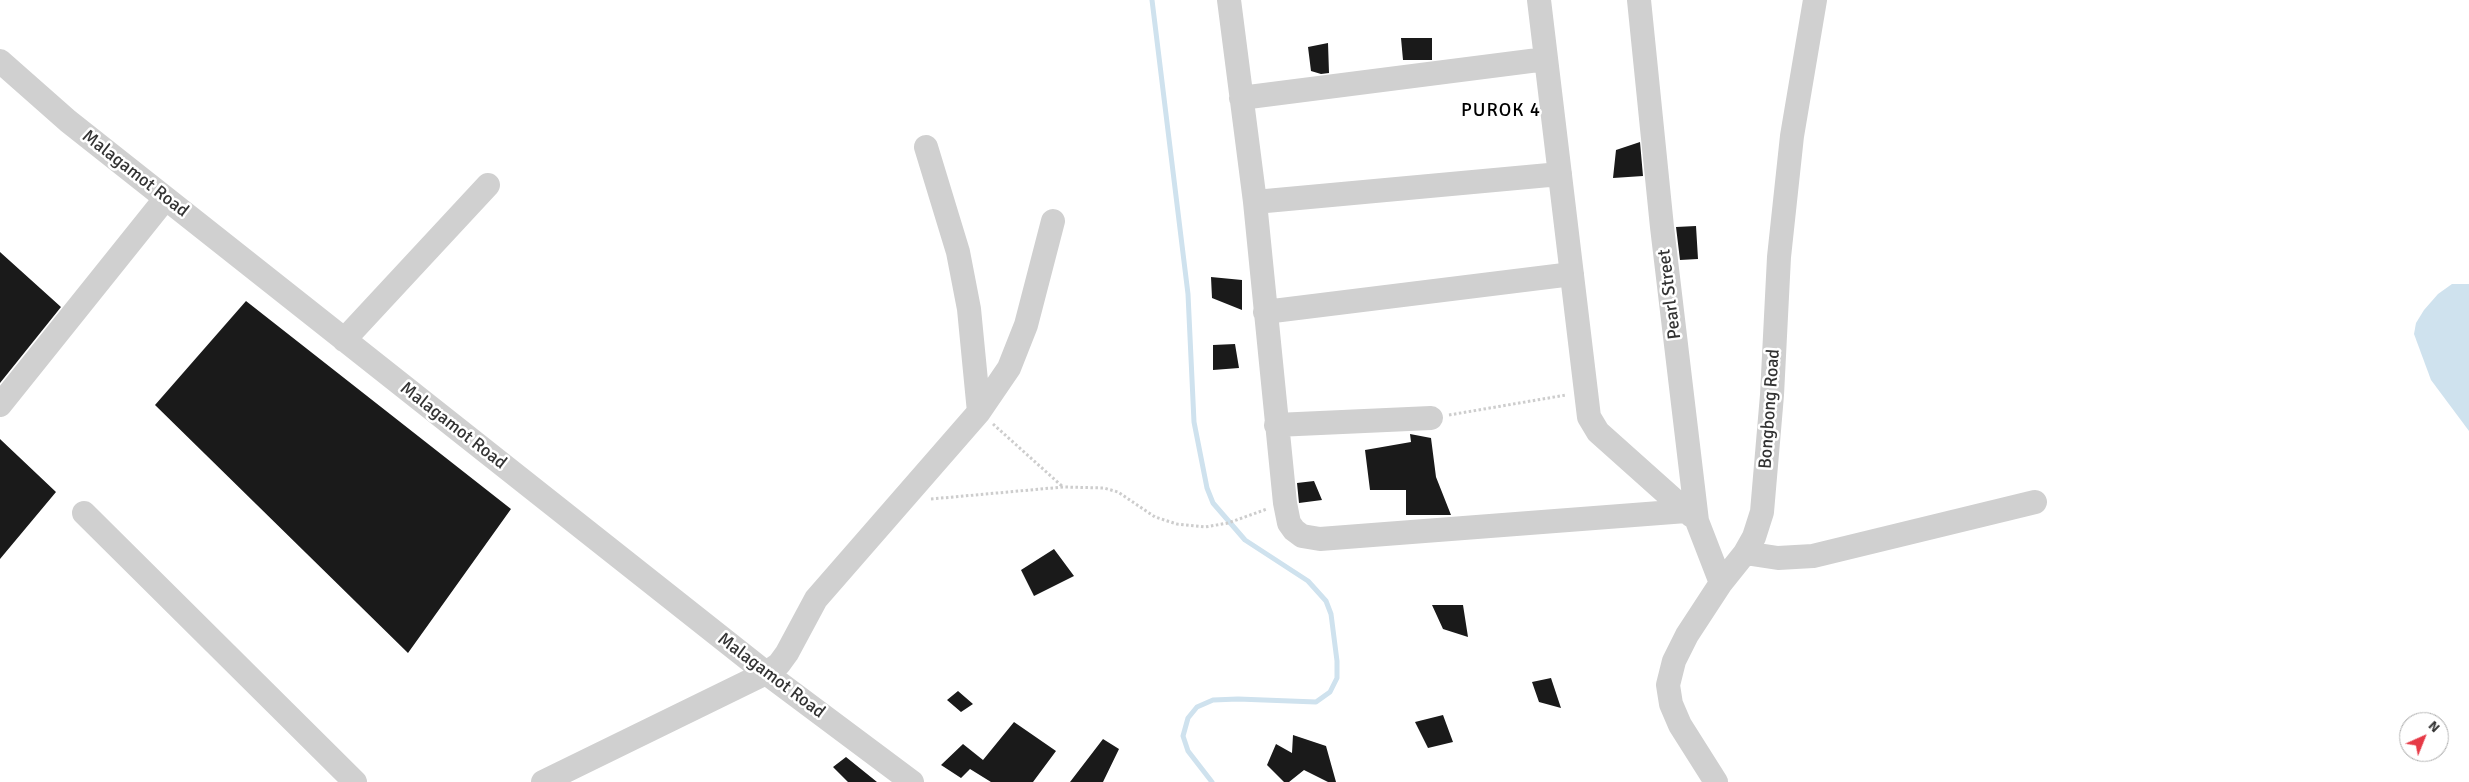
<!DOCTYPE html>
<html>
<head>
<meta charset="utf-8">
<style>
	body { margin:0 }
	#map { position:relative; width:2469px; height:782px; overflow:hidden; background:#fff; font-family:Signika,sans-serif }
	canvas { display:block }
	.north { position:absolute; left:2399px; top:712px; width:50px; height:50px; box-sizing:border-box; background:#fff; border:1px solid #adadad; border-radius:50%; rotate:44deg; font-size:14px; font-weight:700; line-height:20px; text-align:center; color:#333 }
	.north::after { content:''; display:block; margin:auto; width:18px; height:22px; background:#e63946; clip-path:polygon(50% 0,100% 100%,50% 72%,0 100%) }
</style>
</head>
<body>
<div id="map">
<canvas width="2469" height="782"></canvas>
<div class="north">N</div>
</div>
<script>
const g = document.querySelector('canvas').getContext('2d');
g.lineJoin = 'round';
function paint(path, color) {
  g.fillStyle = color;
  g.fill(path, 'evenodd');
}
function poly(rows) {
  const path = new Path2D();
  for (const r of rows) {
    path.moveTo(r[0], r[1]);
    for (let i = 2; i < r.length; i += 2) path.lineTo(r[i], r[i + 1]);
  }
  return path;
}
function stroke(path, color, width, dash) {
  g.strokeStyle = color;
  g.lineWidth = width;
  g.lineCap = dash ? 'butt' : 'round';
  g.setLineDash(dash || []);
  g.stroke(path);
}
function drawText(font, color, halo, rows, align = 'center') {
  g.font = font + ' Signika,sans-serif';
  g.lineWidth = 5;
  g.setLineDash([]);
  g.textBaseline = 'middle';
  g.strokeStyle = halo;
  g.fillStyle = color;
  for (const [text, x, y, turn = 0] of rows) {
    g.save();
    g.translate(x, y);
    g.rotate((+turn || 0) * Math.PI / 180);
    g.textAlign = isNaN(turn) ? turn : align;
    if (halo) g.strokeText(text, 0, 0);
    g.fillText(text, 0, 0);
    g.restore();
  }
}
const water = poly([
	[2452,284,2469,284,2469,431,2431,380,2414,334,2416,323,2424,310,2438,294]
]);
const stream = poly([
	[1152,0,1188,294,1194,422,1207,488,1213,503,1245,540,1308,581,1326,601,1331,614,1337,661,1337,678,1330,692,1316,702,1238,699,1213,700,1197,707,1188,718,1183,736,1188,751,1212,782]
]);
const building = poly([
	[1401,38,1432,38,1432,60,1403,60],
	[1328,43,1329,73,1321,74,1311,71,1308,47],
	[1640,142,1643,176,1613,178,1616,150],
	[1696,226,1698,259,1680,260,1676,227],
	[0,252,61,307,0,383],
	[1211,277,1242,280,1242,310,1212,298],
	[246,301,511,509,408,653,155,405],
	[1235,344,1239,368,1213,370,1213,345],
	[1410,434,1431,438,1436,477,1451,515,1406,515,1406,490,1370,490,1365,450,1411,442],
	[0,439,56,492,0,559],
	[1314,481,1322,500,1299,503,1297,483],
	[1054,549,1074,576,1034,596,1021,570],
	[1432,605,1463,605,1468,637,1443,629],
	[1551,678,1561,708,1539,702,1532,682],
	[958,691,973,704,961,712,947,700],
	[1443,715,1453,742,1428,748,1415,722],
	[1014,722,1056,751,1033,782,991,782,970,769,961,778,941,765,963,744,983,760],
	[1293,735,1326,746,1336,782,1328,782,1304,770,1289,782,1284,782,1267,765,1276,744,1292,753],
	[1103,739,1119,749,1103,782,1070,782],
	[846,757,877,782,848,782,833,767]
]);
const path = poly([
	[1449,415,1566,395],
	[993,424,1063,487],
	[931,499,1063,487,1104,488,1118,492,1155,517,1177,524,1205,527,1228,523,1267,509]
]);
const minor = poly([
	[1229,0,1255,202,1285,503,1289,523,1294,530,1302,536,1320,539,1686,511],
	[1539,0,1589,417,1598,432,1692,516],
	[1639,0,1662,227,1697,521,1721,583],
	[0,61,68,121,766,673,912,782],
	[1241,98,1546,59],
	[926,147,958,252,969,309,979,412],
	[1255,202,1560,174],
	[1265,312,1572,274],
	[344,340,488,185],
	[0,405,165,199],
	[1276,425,1431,418],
	[84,513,355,782],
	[1745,553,1778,558,1813,556,2035,502],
	[543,782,766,673,779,664,787,653,816,599,979,412,1009,368,1026,325,1053,221],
	[1716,782,1680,725,1671,704,1668,685,1674,661,1687,635,1721,583,1745,553,1754,537,1762,512,1772,395,1779,257,1792,136,1815,0]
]);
const streetNames = [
	["Malagamot Road",135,174,38],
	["Pearl Street",1670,294,-97],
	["Bongbong Road",1770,409,-86],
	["Malagamot Road",453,426,38],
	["Malagamot Road",771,676,37]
];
const neighbourhoodNames = [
	["PUROK 4",1501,111]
];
paint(water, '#cfe2ee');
stroke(stream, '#cfe2ee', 5);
paint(building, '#1a1a1a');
stroke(path, '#cdcdcd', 3, [2.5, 2.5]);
stroke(minor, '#d0d0d0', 24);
drawText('18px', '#333', '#fff', streetNames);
g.letterSpacing = '1px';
drawText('19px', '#000', '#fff', neighbourhoodNames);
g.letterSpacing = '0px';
</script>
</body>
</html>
